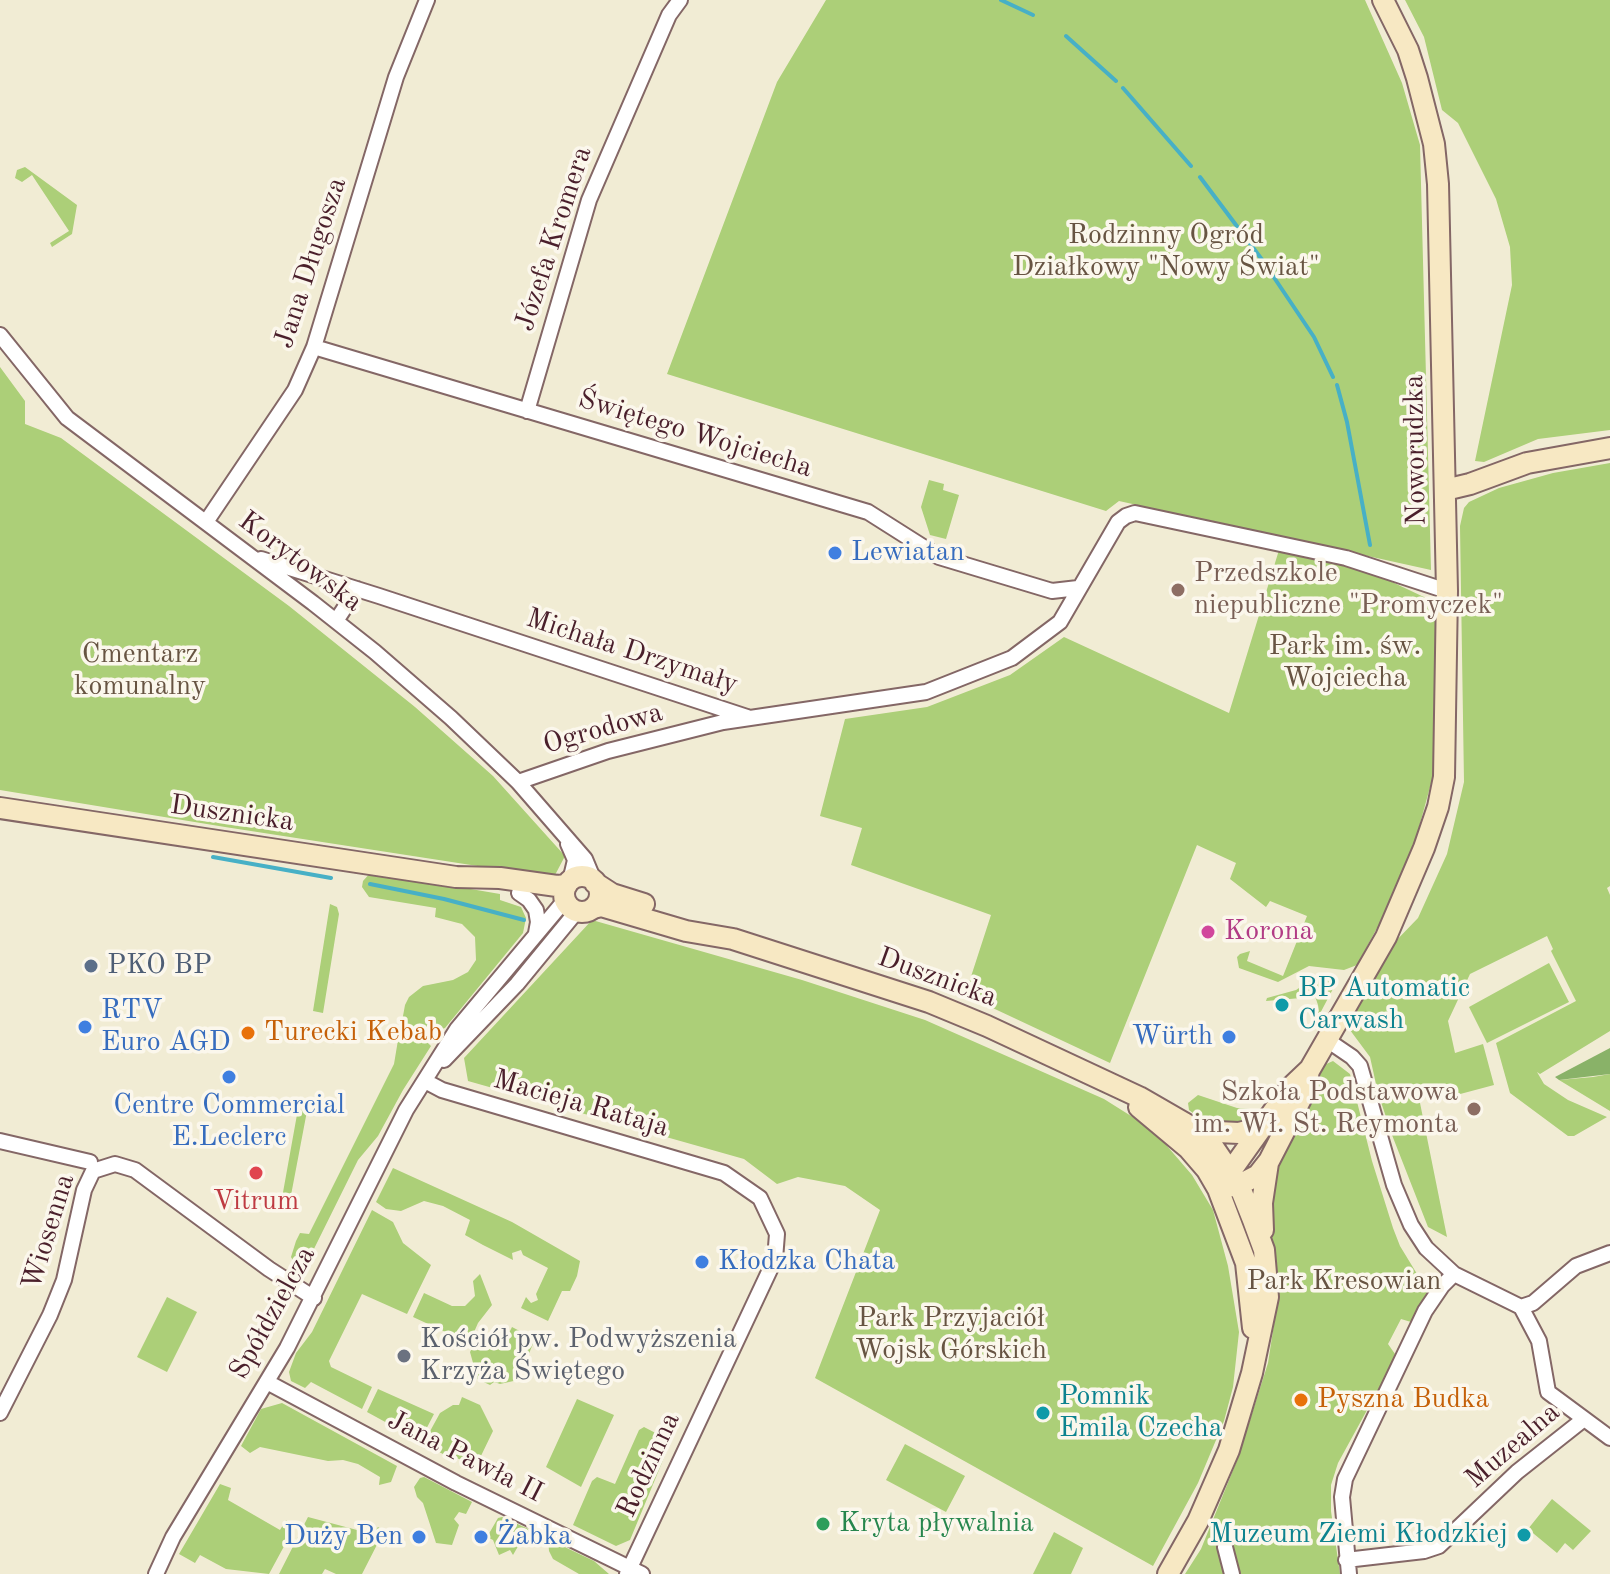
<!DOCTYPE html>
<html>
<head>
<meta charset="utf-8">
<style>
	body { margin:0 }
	canvas { display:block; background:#f1ecd4 }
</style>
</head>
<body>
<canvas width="1610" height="1574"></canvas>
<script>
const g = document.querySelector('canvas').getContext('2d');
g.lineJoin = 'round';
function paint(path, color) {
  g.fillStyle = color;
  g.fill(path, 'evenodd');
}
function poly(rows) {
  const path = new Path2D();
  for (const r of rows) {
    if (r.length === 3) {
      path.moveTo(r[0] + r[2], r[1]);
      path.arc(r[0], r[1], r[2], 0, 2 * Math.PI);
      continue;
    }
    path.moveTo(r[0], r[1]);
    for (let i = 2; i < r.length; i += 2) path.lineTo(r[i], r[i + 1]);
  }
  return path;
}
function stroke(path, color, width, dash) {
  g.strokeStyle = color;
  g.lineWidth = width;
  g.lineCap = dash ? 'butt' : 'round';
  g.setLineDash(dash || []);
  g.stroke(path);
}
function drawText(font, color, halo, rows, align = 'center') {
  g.font = font + ' "Old Standard TT",serif';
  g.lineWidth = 7;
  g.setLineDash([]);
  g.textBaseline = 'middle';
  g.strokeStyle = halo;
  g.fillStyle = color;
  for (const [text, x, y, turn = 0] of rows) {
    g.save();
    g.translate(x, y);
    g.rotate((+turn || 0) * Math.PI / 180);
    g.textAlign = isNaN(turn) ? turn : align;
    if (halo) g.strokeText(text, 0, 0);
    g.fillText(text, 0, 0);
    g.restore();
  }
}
const green = poly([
	[826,0,1365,0,1402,83,1420,145,1431,570,1119,501,1106,511,667,374,777,82],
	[1405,0,1610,0,1610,430,1538,439,1484,462,1475,461,1512,285,1510,247,1496,199,1458,123,1442,110,1424,37],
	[25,167,77,205,72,234,52,247,50,243,69,231,32,175,22,182,15,178,17,170],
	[0,367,25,401,25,424,61,438,289,606,415,707,493,776,565,856,555,875,510,871,225,827,0,790],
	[1610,463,1610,886,1607,888,1610,895,1610,1031,1540,1074,1537,1072,1544,1084,1568,1100,1607,1117,1574,1136,1568,1136,1510,1093,1496,1043,1576,1001,1551,951,1553,949,1547,936,1470,974,1448,1021,1455,1053,1483,1044,1494,1085,1449,1097,1417,1088,1447,1237,1428,1227,1392,1135,1378,1093,1370,1057,1347,1026,1391,946,1418,918,1447,854,1464,782,1460,526,1464,508,1469,502,1499,488,1553,473],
	[929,480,944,484,943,490,959,495,946,539,930,535,921,507],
	[1279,550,1373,573,1426,598,1437,609,1440,704,1435,769,1410,860,1388,915,1377,928,1357,965,1344,970,1309,966,1278,982,1239,968,1237,957,1240,954,1250,951,1247,961,1283,976,1307,916,1270,901,1266,907,1230,879,1236,863,1197,845,1110,1063,965,995,991,915,851,865,862,828,820,816,845,719,927,707,1010,675,1064,637,1229,713],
	[371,872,500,894,500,900,521,907,526,918,523,933,445,1028,433,1032,401,1027,405,1005,409,997,423,986,453,980,468,972,476,960,475,937,462,924,435,917,436,908,369,897,362,887,363,881],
	[330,904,337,907,339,914,323,1013,313,1011],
	[592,920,802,980,925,1020,1104,1099,1139,1121,1161,1139,1192,1175,1213,1210,1228,1266,1239,1332,1233,1387,1224,1421,1198,1483,1153,1566,815,1378,880,1210,845,1186,798,1177,777,1184,744,1159,468,1081,464,1058],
	[1549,963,1569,1002,1487,1043,1469,1007],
	[1314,978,1326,979,1335,985,1315,1023,1312,1021,1319,1011,1318,1005,1313,990,1301,992,1301,998,1266,1001,1267,998,1296,990],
	[399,1034,422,1037,431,1046,403,1090,378,1136,358,1160,305,1267,297,1268,291,1257,296,1241,300,1233,309,1234,394,1064],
	[1333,1061,1350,1074,1372,1161,1393,1228,1400,1246,1428,1292,1411,1322,1401,1319,1388,1344,1395,1354,1389,1370,1338,1463,1331,1485,1331,1511,1340,1574,1185,1574,1201,1549,1238,1458,1268,1363,1277,1305,1277,1279,1269,1231,1269,1178,1297,1114,1324,1065],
	[1610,1074,1610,1111,1559,1080,1593,1077],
	[1198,1095,1237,1108,1250,1109,1251,1123,1214,1126,1198,1117,1189,1110,1188,1103],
	[298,1109,307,1111,288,1211,280,1209],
	[393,1168,512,1222,580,1261,577,1276,570,1291,562,1291,548,1321,521,1308,526,1297,531,1303,538,1300,536,1294,548,1268,523,1255,521,1250,512,1253,513,1260,483,1245,465,1235,470,1220,443,1206,424,1201,401,1211,386,1209,376,1202],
	[372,1210,393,1222,403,1243,431,1265,407,1314,362,1294,329,1361,331,1367,372,1387,362,1409,311,1382,305,1388,291,1381,289,1372,296,1353,312,1332],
	[480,1274,492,1305,478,1323,468,1346,465,1341,413,1317,424,1293,452,1306,465,1306,475,1296,473,1281],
	[167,1297,197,1312,167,1372,137,1357],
	[512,1327,535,1339,518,1380,500,1384,494,1382,490,1385,473,1377,475,1370,470,1352,476,1341,481,1339,501,1349],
	[378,1389,434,1414,420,1441,367,1412],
	[462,1397,480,1405,493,1431,479,1460,473,1463,445,1455,423,1444,440,1413,453,1405,459,1405],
	[577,1399,614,1415,581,1487,546,1467],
	[282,1403,397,1466,391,1482,379,1485,380,1477,358,1464,343,1460,328,1461,260,1447,250,1453,241,1446,261,1409],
	[644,1427,671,1441,630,1540,616,1546,573,1525,592,1481,597,1477,615,1484,639,1430],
	[905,1444,965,1476,946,1512,886,1480],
	[424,1477,472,1502,466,1514,459,1512,454,1519,459,1525,452,1545,436,1543,423,1503,417,1497,414,1487,420,1478],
	[220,1484,231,1488,228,1500,280,1530,286,1520,295,1526,269,1574,226,1569,200,1555,195,1563,179,1554],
	[1552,1499,1591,1531,1573,1550,1565,1543,1557,1553,1528,1529],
	[308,1517,372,1534,378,1527,384,1531,362,1574,336,1574,325,1569,322,1574,279,1574],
	[502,1517,533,1531,530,1538,524,1536,513,1555,510,1550,499,1555,493,1540,487,1537,498,1518],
	[1054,1532,1083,1548,1071,1574,1033,1574],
	[548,1539,594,1561,609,1574,579,1574,553,1559,549,1551]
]);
const forest = poly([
	[1610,1048,1610,1074,1559,1080,1555,1077]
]);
const stream = poly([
	[1001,0,1033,15],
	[1066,36,1116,81],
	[1123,88,1191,166],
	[1200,177,1263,261],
	[1273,276,1314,337,1333,377],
	[1337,385,1347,422,1370,545],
	[213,857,331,878],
	[370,884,444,899,524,920]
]);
const street = poly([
	[0,335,67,418,313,603,375,652,451,718,518,782,585,859,595,883],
	[314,347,868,512,939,557,1052,591,1078,588],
	[527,411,589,200,669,15,680,0],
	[206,522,295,390,314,347,396,77,427,0],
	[261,559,379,596,747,717],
	[336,621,357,589],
	[518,782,608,751,723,722,926,692,1012,658,1060,622,1118,522,1126,516,1135,513,1346,558,1447,591],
	[568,844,575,860,570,881],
	[519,893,529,900,536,910,538,922,536,933],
	[1327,1040,1352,1057,1360,1066,1394,1185,1411,1225,1426,1248,1454,1274,1521,1307],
	[444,1060,517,984,577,911],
	[425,1081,442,1090,724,1173,760,1198,777,1234,775,1259,627,1574],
	[0,1141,90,1162],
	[1521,1307,1539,1341,1548,1392,1610,1438],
	[1521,1307,1533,1303,1576,1266,1610,1253],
	[267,1382,456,1483,642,1574],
	[0,1413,50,1315,64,1280,84,1190,93,1171,115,1164,135,1170,269,1269,314,1298],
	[1225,1547,1232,1574],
	[1346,1560,1424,1551,1439,1546,1517,1472,1584,1419],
	[156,1574,173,1537,287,1348,406,1110,457,1029,565,900],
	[1349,1574,1342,1497,1345,1479,1425,1311,1442,1286,1454,1274]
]);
const secondary = poly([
	[1445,490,1470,484,1527,463,1610,448],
	[0,808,456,877,500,878,557,886,567,885],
	[582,894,18],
	[595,883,612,894,644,904],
	[593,908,601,906,686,931,733,939,929,1002,987,1026,1139,1097,1191,1127,1214,1148,1239,1185,1253,1220,1264,1250,1268,1297,1252,1373,1229,1450,1198,1521,1168,1574],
	[1139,1107,1188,1148,1207,1170,1218,1189,1246,1263,1253,1328],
	[1196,1131,1239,1133,1262,1127],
	[1226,1187,1239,1185,1258,1175,1269,1161,1303,1095,1309,1071],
	[1218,1189,1290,1088,1310,1069,1386,937,1424,848,1438,807,1444,777,1447,591,1438,184,1434,144,1417,78,1408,50,1383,0],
	[1263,1230,1262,1203,1268,1163]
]);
const markers = [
	[835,553,8,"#3f7fe0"],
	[1178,590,8,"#8d6e63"],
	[1208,932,8,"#d1479c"],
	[91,966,8,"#5c6f8a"],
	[1282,1005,8,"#0f9aa8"],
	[85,1027,8,"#3f7fe0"],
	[248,1033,8,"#e8710a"],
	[1229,1037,8,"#3f7fe0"],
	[229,1077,8,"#3f7fe0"],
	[1474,1109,8,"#8d6e63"],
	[256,1173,8,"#e0444e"],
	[702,1262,8,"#3f7fe0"],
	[404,1356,8,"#6b7280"],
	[1301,1400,8,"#e8710a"],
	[1043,1413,8,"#0f9aa8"],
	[823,1524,8,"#2e9e5b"],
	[1524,1535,8,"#0f9aa8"],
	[419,1537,8,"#3f7fe0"],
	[481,1537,8,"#3f7fe0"]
];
const parkNames = [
	["Rodzinny Ogród",1166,236],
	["Działkowy \"Nowy Świat\"",1166,268],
	["Park im. św.",1345,647],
	["Wojciecha",1345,679],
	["Cmentarz",140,655],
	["komunalny",140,687],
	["Park Kresowian",1344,1282],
	["Park Przyjaciół",951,1319],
	["Wojsk Górskich",951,1351]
];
const streetNames = [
	["Józefa Kromera",554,239,-72],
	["Jana Długosza",311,263,-72],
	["Świętego Wojciecha",695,434,17],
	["Noworudzka",1416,450,-91],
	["Korytowska",300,562,37],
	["Michała Drzymały",632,652,18],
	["Ogrodowa",603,729,-16],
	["Dusznicka",232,814,8],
	["Dusznicka",937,978,20],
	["Macieja Rataja",581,1104,16],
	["Wiosenna",49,1232,-73],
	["Spółdzielcza",273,1313,-61],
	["Muzealna",1513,1446,-41],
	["Jana Pawła II",465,1457,27],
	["Rodzinna",649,1465,-65]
];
const shopNames = [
	["Lewiatan",851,553],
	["RTV",101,1011],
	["Euro AGD",101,1043],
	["Würth",1213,1037,"right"],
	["Centre Commercial",229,1106,"center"],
	["E.Leclerc",229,1138,"center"],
	["Kłodzka Chata",718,1262],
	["Duży Ben",403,1537,"right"],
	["Żabka",497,1537]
];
const educationNames = [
	["Przedszkole",1194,574],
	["niepubliczne \"Promyczek\"",1194,606],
	["Szkoła Podstawowa",1458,1093,"right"],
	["im. Wł. St. Reymonta",1458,1125,"right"]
];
const hotelNames = [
	["Korona",1224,932]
];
const serviceNames = [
	["PKO BP",107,966]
];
const cultureNames = [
	["BP Automatic",1298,989],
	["Carwash",1298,1021],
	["Pomnik",1059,1397],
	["Emila Czecha",1059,1429],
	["Muzeum Ziemi Kłodzkiej",1508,1535,"right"]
];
const foodNames = [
	["Turecki Kebab",264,1033],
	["Pyszna Budka",1317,1400]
];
const healthNames = [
	["Vitrum",256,1202]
];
const worshipNames = [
	["Kościół pw. Podwyższenia",420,1340],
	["Krzyża Świętego",420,1372]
];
const leisureNames = [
	["Kryta pływalnia",839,1524]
];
paint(green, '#accf78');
paint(forest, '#89b268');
stroke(stream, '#47b0c6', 4);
stroke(street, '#846766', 18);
stroke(secondary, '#846766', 24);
stroke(street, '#fff', 14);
stroke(secondary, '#f7e8c3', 20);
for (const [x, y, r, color] of markers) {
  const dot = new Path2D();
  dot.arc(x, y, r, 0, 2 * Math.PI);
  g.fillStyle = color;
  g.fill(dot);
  stroke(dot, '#fbf7ec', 3);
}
drawText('28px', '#675442', '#fbf7ec', parkNames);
drawText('28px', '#4a1f2b', '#fbf7ec', streetNames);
drawText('28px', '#366cbe', '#fbf7ec', shopNames, 'left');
drawText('28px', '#785e54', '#fbf7ec', educationNames, 'left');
drawText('28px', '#b23c85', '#fbf7ec', hotelNames, 'left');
drawText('28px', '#4e5e75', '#fbf7ec', serviceNames, 'left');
drawText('28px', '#0d838f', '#fbf7ec', cultureNames, 'left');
drawText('28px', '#c56008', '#fbf7ec', foodNames, 'left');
drawText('28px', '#be3a42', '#fbf7ec', healthNames);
drawText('28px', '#5b616d', '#fbf7ec', worshipNames, 'left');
drawText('28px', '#27864d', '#fbf7ec', leisureNames, 'left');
</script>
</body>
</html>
